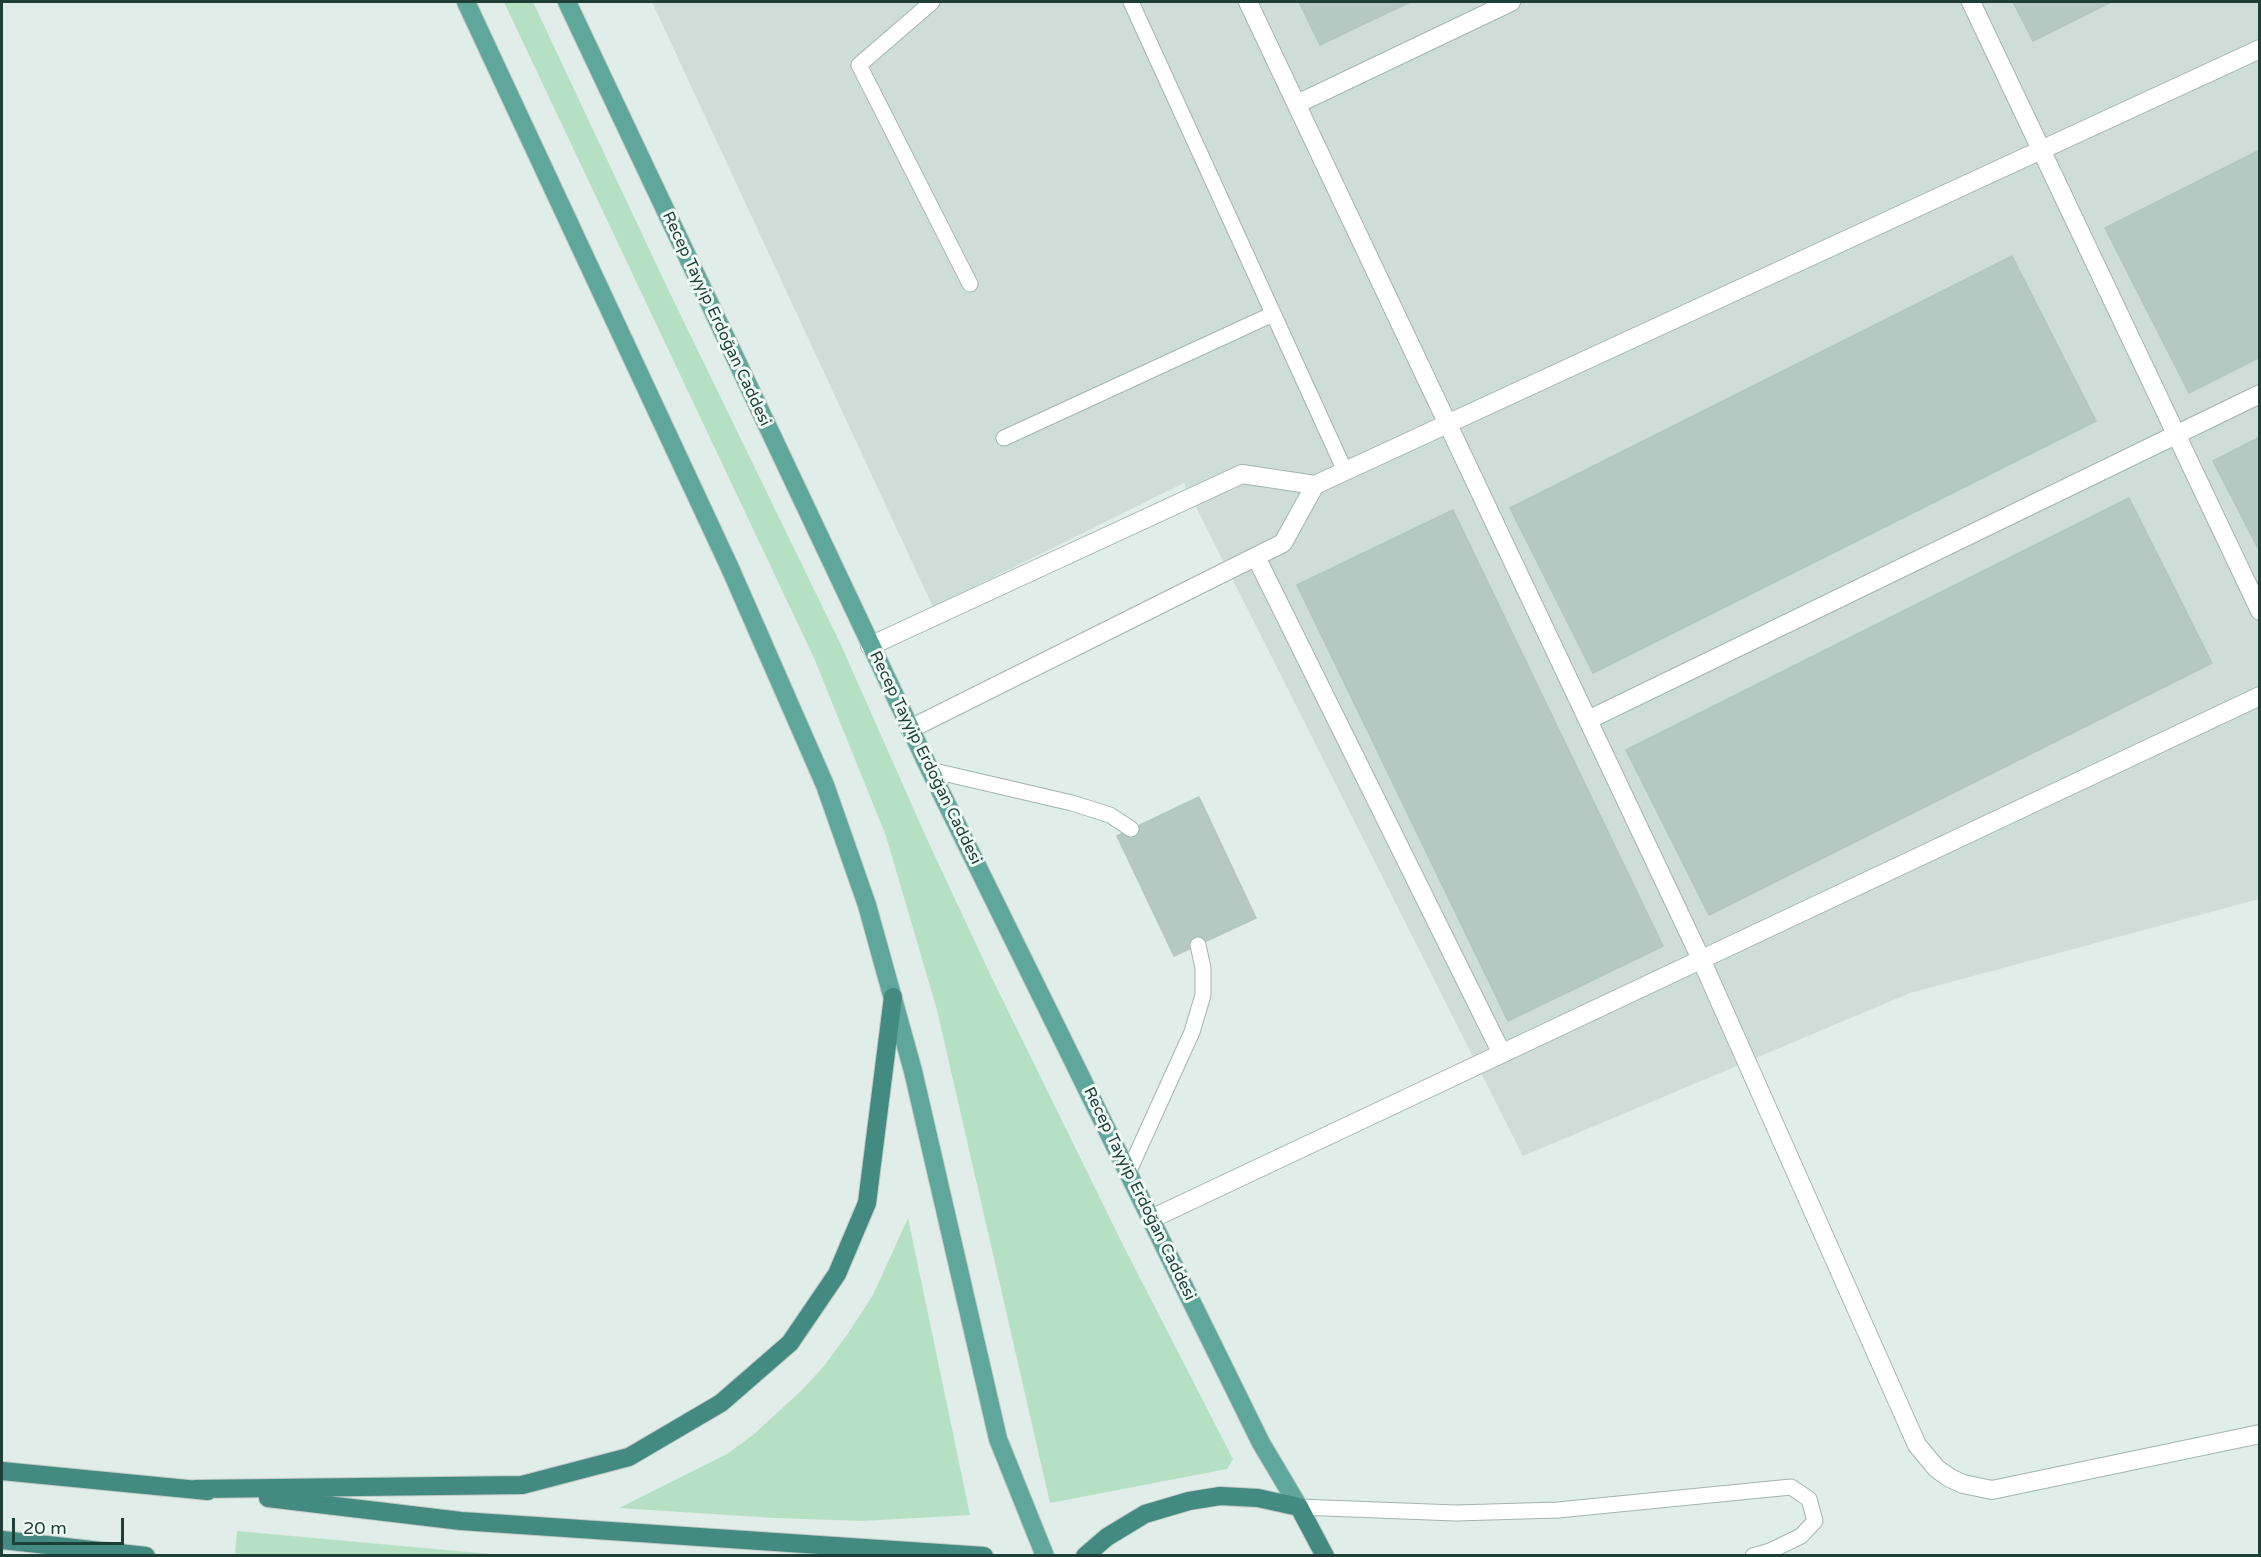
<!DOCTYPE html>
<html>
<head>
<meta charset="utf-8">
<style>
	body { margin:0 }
	#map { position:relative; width:2261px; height:1557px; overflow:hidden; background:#e0ede8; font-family:"Varela Round",sans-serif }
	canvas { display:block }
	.frame { position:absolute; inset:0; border:3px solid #1e3f38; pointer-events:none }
	.scale { position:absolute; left:12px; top:1518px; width:112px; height:27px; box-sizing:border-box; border:3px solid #1e3f38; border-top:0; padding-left:8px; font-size:18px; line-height:21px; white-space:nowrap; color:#1e3f38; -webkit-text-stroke:4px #f1f9f5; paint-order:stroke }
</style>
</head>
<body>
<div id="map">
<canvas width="2261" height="1557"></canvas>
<div class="frame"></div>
<div class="scale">20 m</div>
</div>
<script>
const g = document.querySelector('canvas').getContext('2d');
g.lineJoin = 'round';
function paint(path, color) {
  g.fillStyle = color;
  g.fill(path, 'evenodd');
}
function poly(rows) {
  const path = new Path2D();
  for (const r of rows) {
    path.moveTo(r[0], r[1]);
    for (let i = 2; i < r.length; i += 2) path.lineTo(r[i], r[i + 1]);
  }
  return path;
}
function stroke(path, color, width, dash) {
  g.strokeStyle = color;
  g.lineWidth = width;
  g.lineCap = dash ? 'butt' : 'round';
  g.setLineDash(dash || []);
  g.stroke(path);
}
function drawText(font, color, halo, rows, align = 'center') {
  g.font = font + ' "Varela Round",sans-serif';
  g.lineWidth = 6;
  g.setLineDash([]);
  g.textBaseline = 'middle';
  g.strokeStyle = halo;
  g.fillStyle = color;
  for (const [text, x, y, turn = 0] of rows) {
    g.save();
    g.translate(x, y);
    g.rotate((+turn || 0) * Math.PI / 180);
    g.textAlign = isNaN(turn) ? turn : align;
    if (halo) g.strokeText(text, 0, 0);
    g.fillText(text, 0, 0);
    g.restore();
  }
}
const built = poly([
	[652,2,2259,2,2259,899,1910,993,1523,1156,1184,483,933,607]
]);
const green = poly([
	[504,2,533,2,666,285,841,645,926,837,990,974,1123,1245,1233,1459,1227,1469,1050,1503,937,1010,886,836,814,658],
	[908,1218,970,1515,863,1521,775,1518,619,1508,727,1454,753,1435,803,1389,824,1366,849,1332,873,1295],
	[237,1531,501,1555,235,1555]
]);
const building = poly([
	[1299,2,1410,2,1320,45,1299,2],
	[2013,2,2111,2,2033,41,2013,2],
	[2260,150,2260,357,2189,393,2105,228,2260,150],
	[2012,256,2096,421,1593,673,1510,508,2012,256],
	[2260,437,2260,552,2213,461,2260,437],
	[2129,498,2212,663,1709,915,1626,750,2129,498],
	[1453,510,1663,946,1508,1021,1297,585,1453,510],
	[1199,797,1256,918,1174,956,1117,836,1199,797]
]);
const service = poly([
	[932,2,859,65,970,284],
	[1131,2,1345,471],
	[1004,438,1273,314],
	[930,770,1072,803,1110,815,1131,829],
	[1128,1173,1192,1032,1203,995,1203,968,1198,945],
	[1299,1507,1456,1513,1558,1510,1791,1487,1809,1499,1815,1521,1801,1536,1770,1551,1753,1556]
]);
const minor = poly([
	[1248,2,1701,959,1917,1445,1937,1469,1950,1478,1963,1484,1992,1490,2260,1434],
	[1971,2,2260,611],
	[1297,104,1511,2],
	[1256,557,1502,1054],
	[870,646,1242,474,1315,485,2260,49],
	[1588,720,2260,394],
	[910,729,1283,543,1315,485],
	[1151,1219,2260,696]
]);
const primary = poly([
	[466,2,730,568,825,785,867,905,913,1071,998,1439,1045,1556],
	[567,2,930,770,1261,1443,1299,1507]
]);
const trunk = poly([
	[2,1471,208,1491],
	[196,1489,522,1485,629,1457,721,1403,790,1343,837,1274,867,1203,893,997],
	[268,1498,461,1521,984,1556],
	[2,1540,146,1556],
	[1085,1556,1107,1537,1145,1514,1189,1501,1220,1496,1258,1498,1299,1507,1325,1556]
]);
const streetNames = [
	["Recep Tayyip Erdoğan Caddesi",716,319,65],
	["Recep Tayyip Erdoğan Caddesi",925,758,64],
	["Recep Tayyip Erdoğan Caddesi",1139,1194,64]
];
paint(built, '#ceddd7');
paint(green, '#b6e0c4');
paint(building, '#b5c8c1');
stroke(building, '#b1c7c0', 1.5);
stroke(service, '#a2b5b0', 17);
stroke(minor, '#a2b5b0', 20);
stroke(primary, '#c0c9c7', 20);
stroke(trunk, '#c0c9c7', 20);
stroke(service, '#fff', 15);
stroke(minor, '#fff', 18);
stroke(primary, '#5fa79a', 18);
stroke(trunk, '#438a80', 18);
drawText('16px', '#1e3f38', '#f1f9f5', streetNames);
</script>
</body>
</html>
